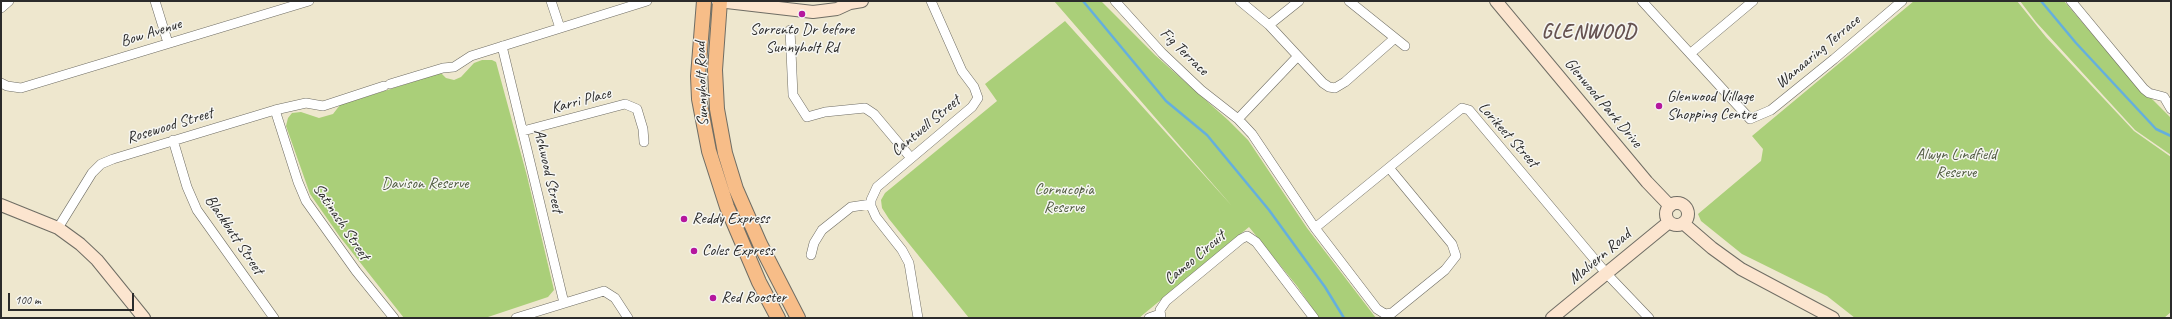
<!DOCTYPE html>
<html>
<head>
<meta charset="utf-8">
<style>
	body { margin:0 }
	#map { position:relative; width:2172px; height:319px; overflow:hidden; background:#eee7ce; font-family:Caveat,sans-serif }
	canvas { display:block }
	.frame { position:absolute; inset:0; border:2px solid #2b2b2b; pointer-events:none }
	.scale { position:absolute; left:8px; top:293px; width:126px; height:18px; box-sizing:border-box; border:2px solid #2b2b2b; border-top:0; padding-left:5px; font-size:12px; line-height:14px; white-space:nowrap; color:#2b2b2b; -webkit-text-stroke:3px #f6f6f2; paint-order:stroke }
</style>
</head>
<body>
<div id="map">
<canvas width="2172" height="319"></canvas>
<div class="frame"></div>
<div class="scale">100 m</div>
</div>
<script>
const g = document.querySelector('canvas').getContext('2d');
g.lineJoin = 'round';
function paint(path, color) {
  g.fillStyle = color;
  g.fill(path, 'evenodd');
}
function poly(rows) {
  const path = new Path2D();
  for (const r of rows) {
    if (r.length === 3) {
      path.moveTo(r[0] + r[2], r[1]);
      path.arc(r[0], r[1], r[2], 0, 2 * Math.PI);
      continue;
    }
    path.moveTo(r[0], r[1]);
    for (let i = 2; i < r.length; i += 2) path.lineTo(r[i], r[i + 1]);
  }
  return path;
}
function stroke(path, color, width, dash) {
  g.strokeStyle = color;
  g.lineWidth = width;
  g.lineCap = dash ? 'butt' : 'round';
  g.setLineDash(dash || []);
  g.stroke(path);
}
function drawText(font, color, halo, rows, align = 'center') {
  g.font = font + ' Caveat,sans-serif';
  g.lineWidth = 3;
  g.setLineDash([]);
  g.textBaseline = 'middle';
  g.strokeStyle = halo;
  g.fillStyle = color;
  for (const [text, x, y, turn = 0] of rows) {
    g.save();
    g.translate(x, y);
    g.rotate((+turn || 0) * Math.PI / 180);
    g.textAlign = isNaN(turn) ? turn : align;
    if (halo) g.strokeText(text, 0, 0);
    g.fillText(text, 0, 0);
    g.restore();
  }
}
const green = poly([
	[1054,1,1101,1,1155,55,1228,120,1248,140,1307,228,1376,318,1319,318,1297,286,1249,227,1139,318,969,318,889,219,882,208,881,200,885,193,997,101,985,84,1065,21,1232,206],
	[1914,1,2017,1,2046,37,2134,131,2171,157,2171,312,2164,318,1855,318,1827,296,1742,254,1701,221,1698,214,1761,161,1763,149,1752,136],
	[2020,1,2064,1,2122,69,2171,118,2171,155,2135,130,2036,22],
	[482,60,492,60,496,62,527,176,554,290,548,297,485,318,404,318,340,237,310,194,286,126,288,118,292,113,301,112,319,118,333,114,340,105,441,73,446,78,454,80,461,77,474,63]
]);
const stream = poly([
	[1083,1,1166,101,1207,135,1269,210,1325,287,1344,318],
	[2041,1,2076,43,2156,129,2171,136]
]);
const street = poly([
	[155,1,168,43],
	[551,1,560,28],
	[1115,1,1162,53,1201,90,1238,119,1252,134,1315,228,1377,309,1385,314,1392,313,1445,270,1456,256,1452,244,1390,169],
	[1240,1,1269,25,1323,83,1329,87,1335,88,1345,82,1395,38],
	[1349,1,1405,46],
	[1642,1,1750,119,1771,110,1834,59,1902,1],
	[2071,1,2144,89,2149,93,2164,97,2171,109],
	[1,8,9,1],
	[1269,25,1299,1],
	[790,30,793,95,807,117,825,112,865,108,874,114,911,158],
	[502,46,564,303],
	[1691,53,1753,1],
	[1,83,7,86,21,88,309,1],
	[390,84,443,68,454,67,471,56,647,1],
	[275,110,298,182,306,201,356,271,394,318],
	[1238,119,1297,57],
	[523,131,625,104,637,109,643,129,644,142],
	[173,140,187,187,197,210,274,318],
	[58,228,92,173,101,164,113,159,275,110,306,103,323,106,384,86],
	[1315,228,1462,108,1469,110,1606,273,1649,318],
	[811,255,814,243,822,230,851,207,871,204],
	[516,318,604,291,615,298,628,318],
	[918,318,909,263,902,250,876,217,871,206,871,200,877,187,972,107,978,98,974,87,962,71,931,1],
	[1149,318,1160,314],
	[1161,318,1160,310,1166,301,1241,239,1247,236,1256,242,1314,318]
]);
const secondary = poly([
	[718,1,813,12,837,9,850,3,862,1],
	[1496,1,1647,182,1670,206],
	[1677,214,11],
	[1,205,58,228,80,244,97,260,144,318],
	[1683,223,1712,248,1741,269,1833,318],
	[1552,318,1669,222]
]);
const primary = poly([
	[704,1,698,76,699,99,709,151,727,207,759,282,778,318],
	[720,1,715,70,717,109,725,153,736,189,760,244,798,318]
]);
const markers = [
	[802,14,4,"#b5179e"],
	[1659,106,4,"#b5179e"],
	[684,219,4,"#b5179e"],
	[694,251,4,"#b5179e"],
	[713,298,4,"#b5179e"]
];
const poiNames = [
	["Sorrento Dr before",802,30,"center"],
	["Sunnyholt Rd",802,48,"center"],
	["Glenwood Village",1667,97],
	["Shopping Centre",1667,115],
	["Reddy Express",692,219],
	["Coles Express",702,251],
	["Red Rooster",721,298]
];
const streetNames = [
	["Bow Avenue",151,33,-17],
	["Fig Terrace",1184,52,44],
	["Wanaaring Terrace",1818,52,-40],
	["Sunnyholt Road",702,84,-92],
	["Karri Place",581,101,-15],
	["Glenwood Park Drive",1603,103,50],
	["Rosewood Street",170,126,-17],
	["Cantwell Street",926,126,-40],
	["Lorikeet Street",1508,135,48],
	["Ashwood Street",548,171,77],
	["Satinash Street",341,222,56],
	["Blackbutt Street",234,235,56],
	["Malvern Road",1600,257,-40],
	["Cameo Circuit",1195,258,-40]
];
const parkNames = [
	["Alwyn Lindfield",1956,155],
	["Reserve",1956,173],
	["Davison Reserve",425,184],
	["Cornucopia",1064,190],
	["Reserve",1064,208]
];
const districtNames = [
	["GLENWOOD",1589,33]
];
paint(green, '#aacf79');
stroke(stream, '#65afdd', 2.5);
stroke(street, '#6f6d64', 10);
stroke(secondary, '#6f6d64', 14);
stroke(primary, '#6f6d64', 16);
stroke(street, '#fff', 9);
stroke(secondary, '#fce5cf', 12);
stroke(primary, '#f7bd88', 14);
for (const [x, y, r, color] of markers) {
  const dot = new Path2D();
  dot.arc(x, y, r, 0, 2 * Math.PI);
  g.fillStyle = color;
  g.fill(dot);
  stroke(dot, '#f6f6f2', 1.5);
}
drawText('16px', '#2b2b2b', '#f6f6f2', poiNames, 'left');
drawText('16px', '#2b2b2b', '#f6f6f2', streetNames);
drawText('16px', '#515c42', '#f6f6f2', parkNames);
g.letterSpacing = '1px';
drawText('bold 20px', '#665351', '#f6f6f2', districtNames);
g.letterSpacing = '0px';
</script>
</body>
</html>
